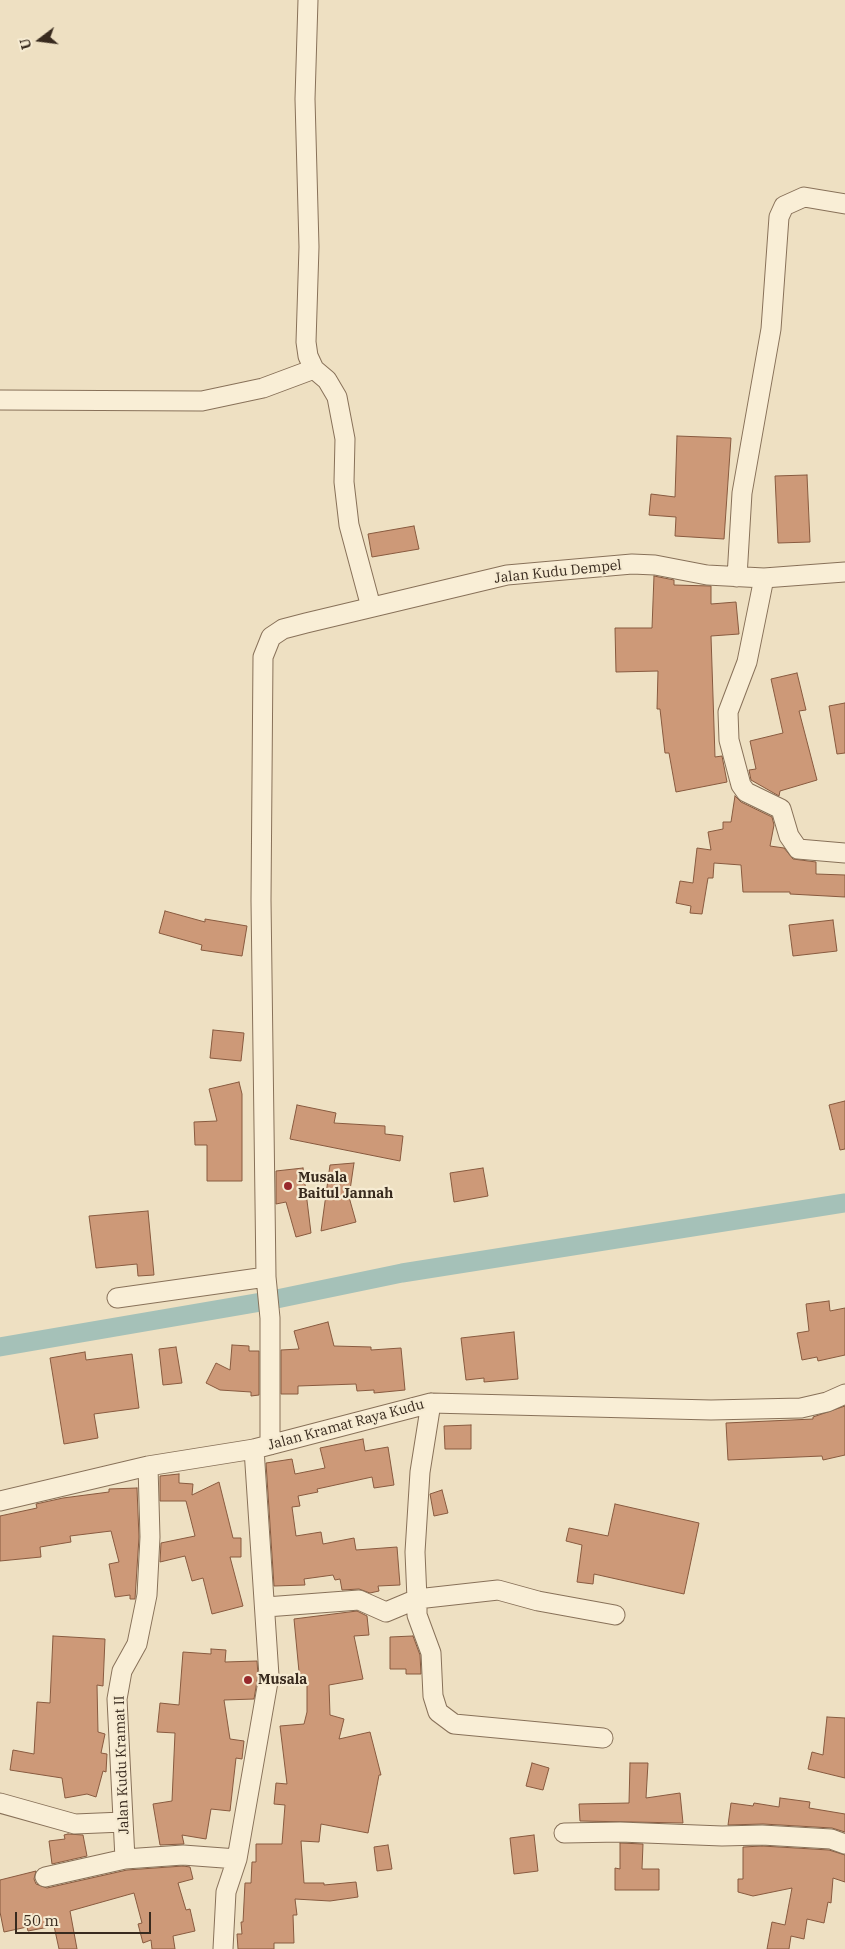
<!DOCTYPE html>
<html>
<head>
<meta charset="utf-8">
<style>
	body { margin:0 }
	#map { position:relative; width:845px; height:1949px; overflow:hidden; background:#eee0c2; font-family:"IBM Plex Serif",serif }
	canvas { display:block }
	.north { position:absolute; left:15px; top:15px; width:50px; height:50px; -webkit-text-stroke:4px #f6ebd2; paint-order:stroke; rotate:255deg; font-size:14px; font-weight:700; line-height:20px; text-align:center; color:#382a1e }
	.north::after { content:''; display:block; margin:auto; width:18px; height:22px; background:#382a1e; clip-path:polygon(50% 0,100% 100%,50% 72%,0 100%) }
	.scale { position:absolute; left:15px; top:1912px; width:136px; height:22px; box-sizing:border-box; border:2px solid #382a1e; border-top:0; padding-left:6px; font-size:15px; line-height:18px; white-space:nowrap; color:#382a1e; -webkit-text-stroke:4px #f6ebd2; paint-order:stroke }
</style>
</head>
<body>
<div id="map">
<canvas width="845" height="1949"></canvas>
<div class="north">U</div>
<div class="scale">50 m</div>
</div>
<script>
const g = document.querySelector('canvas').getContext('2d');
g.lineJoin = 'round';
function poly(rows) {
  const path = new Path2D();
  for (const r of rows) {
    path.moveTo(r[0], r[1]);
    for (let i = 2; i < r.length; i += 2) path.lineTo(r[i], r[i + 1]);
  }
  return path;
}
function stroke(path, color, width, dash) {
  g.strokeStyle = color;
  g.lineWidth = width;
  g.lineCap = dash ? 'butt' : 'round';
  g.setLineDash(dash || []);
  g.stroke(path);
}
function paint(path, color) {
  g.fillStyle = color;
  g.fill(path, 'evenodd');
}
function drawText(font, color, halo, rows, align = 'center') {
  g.font = font + ' "IBM Plex Serif",serif';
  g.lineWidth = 4.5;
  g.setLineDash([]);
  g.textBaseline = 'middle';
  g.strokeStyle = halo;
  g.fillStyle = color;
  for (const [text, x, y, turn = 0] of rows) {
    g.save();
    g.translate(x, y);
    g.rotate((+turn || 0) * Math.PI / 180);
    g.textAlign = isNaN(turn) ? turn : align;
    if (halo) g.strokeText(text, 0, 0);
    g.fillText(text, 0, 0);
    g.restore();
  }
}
const canal = poly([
	[0,1347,267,1301,402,1273,845,1203]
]);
const building = poly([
	[677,436,731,438,724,539,675,536,676,517,649,515,651,494,675,497,677,436],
	[807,475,810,542,778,543,775,476,807,475],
	[414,526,419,549,372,557,368,534,414,526],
	[654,576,674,580,674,585,711,586,711,604,736,602,739,634,711,636,715,757,722,756,727,782,676,792,669,753,665,753,660,709,657,709,658,671,616,672,615,628,652,628,654,576],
	[797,673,806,710,799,711,817,780,780,791,779,796,751,780,749,770,756,769,750,741,783,733,771,679,797,673],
	[845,703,845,753,837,754,829,706,845,703],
	[735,796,741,802,772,817,774,825,770,846,784,848,793,859,816,862,816,874,845,875,845,897,790,894,790,892,743,892,741,865,714,863,713,878,708,878,702,914,690,913,691,906,676,903,680,881,693,883,697,848,711,850,708,832,723,829,723,822,731,822,735,796],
	[165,911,205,922,205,919,247,926,242,956,201,950,202,945,159,933,165,911],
	[833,920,837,951,793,956,789,925,833,920],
	[213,1030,244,1033,241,1061,210,1058,213,1030],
	[239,1082,242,1094,242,1181,207,1181,207,1145,195,1145,194,1122,217,1121,209,1089,239,1082],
	[845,1101,845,1149,840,1150,829,1105,845,1101],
	[297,1105,336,1113,334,1123,385,1126,385,1134,403,1136,400,1161,290,1139,297,1105],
	[354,1163,349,1197,356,1222,321,1231,330,1165,354,1163],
	[303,1168,311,1233,296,1237,286,1202,276,1204,276,1171,303,1168],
	[483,1168,488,1196,454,1202,450,1173,483,1168],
	[148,1211,154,1275,138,1276,137,1264,96,1268,89,1216,148,1211],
	[829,1301,830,1311,845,1308,845,1355,818,1361,817,1357,802,1360,797,1333,809,1331,806,1304,829,1301],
	[328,1322,334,1346,371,1347,371,1350,401,1348,405,1390,374,1393,374,1390,357,1391,356,1384,298,1386,298,1394,281,1394,281,1350,299,1349,294,1331,328,1322],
	[514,1332,518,1379,484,1382,484,1378,466,1380,461,1338,514,1332],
	[232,1345,249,1346,249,1351,259,1351,259,1395,251,1396,251,1392,220,1390,206,1383,216,1363,230,1370,232,1345],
	[176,1347,182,1383,163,1385,159,1349,176,1347],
	[85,1352,86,1360,132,1354,139,1408,94,1414,98,1438,64,1444,50,1358,85,1352],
	[845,1406,845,1455,823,1460,822,1456,728,1460,726,1423,813,1419,813,1417,845,1406],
	[471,1425,471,1449,445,1449,444,1426,471,1425],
	[363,1439,365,1451,388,1447,394,1485,374,1488,372,1477,317,1489,318,1492,298,1496,300,1506,292,1507,296,1536,321,1532,323,1544,354,1538,356,1550,397,1547,400,1585,378,1586,379,1591,370,1593,359,1589,342,1590,340,1579,335,1580,333,1575,304,1579,305,1585,274,1586,266,1463,292,1459,295,1474,325,1468,320,1448,363,1439],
	[179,1474,179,1483,193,1484,192,1495,219,1482,233,1538,241,1538,241,1557,230,1557,243,1606,212,1614,203,1578,192,1581,185,1556,160,1562,161,1543,195,1536,186,1501,160,1501,160,1476,179,1474],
	[137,1488,139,1537,135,1599,130,1599,130,1595,115,1597,109,1564,119,1562,111,1531,70,1536,71,1542,40,1547,41,1557,0,1561,0,1516,37,1508,36,1504,63,1498,109,1492,109,1489,137,1488],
	[442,1490,448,1513,434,1516,430,1494,442,1490],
	[615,1504,699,1523,684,1594,594,1574,593,1584,577,1582,582,1545,566,1541,569,1528,608,1536,615,1504],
	[357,1611,367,1616,369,1635,354,1636,363,1679,329,1685,330,1715,344,1719,339,1739,370,1732,381,1775,379,1775,368,1833,321,1824,319,1842,301,1841,304,1883,324,1883,324,1885,356,1882,358,1897,330,1901,295,1899,297,1915,293,1915,294,1943,274,1943,274,1949,238,1949,237,1934,242,1934,241,1922,243,1922,245,1883,251,1883,252,1862,256,1862,256,1844,282,1844,285,1805,274,1804,276,1783,287,1784,280,1726,304,1724,307,1712,307,1682,300,1682,294,1619,357,1611],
	[53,1636,105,1639,103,1686,97,1685,98,1732,105,1734,101,1753,107,1754,106,1772,103,1771,96,1797,87,1794,65,1798,62,1778,10,1770,13,1750,34,1754,37,1702,50,1703,53,1636],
	[413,1636,420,1655,421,1674,406,1674,406,1669,390,1669,390,1637,413,1636],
	[211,1649,226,1650,225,1662,257,1661,258,1675,254,1699,224,1700,230,1739,244,1741,242,1759,236,1758,230,1811,211,1809,206,1839,182,1835,184,1844,160,1845,153,1804,172,1801,175,1733,157,1732,160,1703,179,1705,183,1652,211,1654,211,1649],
	[827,1717,845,1718,845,1778,808,1769,812,1752,823,1755,827,1717],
	[532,1763,549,1768,543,1790,526,1786,532,1763],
	[630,1763,648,1763,646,1798,680,1793,683,1823,580,1821,579,1804,629,1803,630,1763],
	[780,1798,810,1802,809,1808,845,1814,845,1832,832,1828,763,1824,728,1825,731,1803,753,1806,754,1803,779,1807,780,1798],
	[68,1834,83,1835,87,1856,52,1864,49,1841,65,1839,64,1835,68,1834],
	[534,1835,538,1871,514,1874,510,1838,534,1835],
	[620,1843,643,1844,642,1869,659,1869,659,1890,615,1890,615,1868,620,1869,620,1843],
	[388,1845,392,1869,377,1871,374,1847,388,1845],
	[762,1846,829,1850,845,1855,845,1882,833,1878,831,1903,828,1902,824,1923,807,1919,804,1939,791,1936,789,1949,767,1949,772,1922,785,1925,792,1888,753,1896,738,1892,738,1879,743,1879,743,1847,762,1846],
	[183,1866,190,1867,193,1879,178,1883,186,1910,190,1909,195,1931,173,1936,175,1949,152,1949,151,1940,143,1943,138,1924,142,1923,134,1893,70,1911,77,1949,59,1949,54,1926,28,1931,27,1927,4,1932,0,1912,0,1880,36,1871,34,1879,36,1884,47,1888,127,1870,183,1866]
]);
const street = poly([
	[308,0,305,99,309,247,306,342,308,356,314,369,327,380,337,397,345,439,344,482,349,525,371,607],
	[0,400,202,401,263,388,314,369],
	[737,577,742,493,771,329,779,217,784,206,804,197,845,204],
	[764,578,845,572],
	[117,1298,266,1277],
	[431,1403,420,1472,415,1552,417,1599,498,1590,538,1601,615,1615],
	[270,1445,270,1318,266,1277,261,900,263,657,271,637,283,629,306,623,507,575,632,564,655,565,707,575,764,578,747,662,728,712,729,740,741,785,746,792,781,809,789,836,798,849,845,853],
	[0,1501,148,1466,254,1449,431,1403,711,1410,801,1408,827,1402,845,1394],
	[266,1607,359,1600,386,1612,417,1599,417,1615,431,1653,433,1696,438,1712,454,1724,603,1738],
	[0,1803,75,1824,123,1822],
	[564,1833,620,1832,722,1836,762,1835,831,1839,845,1844],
	[125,1859,117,1699,122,1671,137,1644,147,1595,150,1537,148,1466],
	[45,1877,125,1859,183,1855,237,1859],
	[223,1949,226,1892,237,1859,269,1676,254,1449]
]);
const markers = [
	[288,1186,5,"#98292c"],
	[248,1680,5,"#98292c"]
];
const streetNames = [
	["Jalan Kudu Dempel",558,572,-6],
	["Jalan Kramat Raya Kudu",346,1425,-15],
	["Jalan Kudu Kramat II",122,1765,-92]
];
const poiNames = [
	["Musala",298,1178],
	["Baitul Jannah",298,1194],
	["Musala",258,1680]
];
stroke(canal, '#a5c1b8', 19);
paint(building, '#cd9978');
stroke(building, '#885a3f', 1);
stroke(street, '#887159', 21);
stroke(street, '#f9eed6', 19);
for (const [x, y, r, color] of markers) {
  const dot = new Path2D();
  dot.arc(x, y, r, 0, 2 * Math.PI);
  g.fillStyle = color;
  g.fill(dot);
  stroke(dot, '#f6ebd2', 2);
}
drawText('14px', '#382a1e', '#f6ebd2', streetNames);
drawText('bold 14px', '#382a1e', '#f6ebd2', poiNames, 'left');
</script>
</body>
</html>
